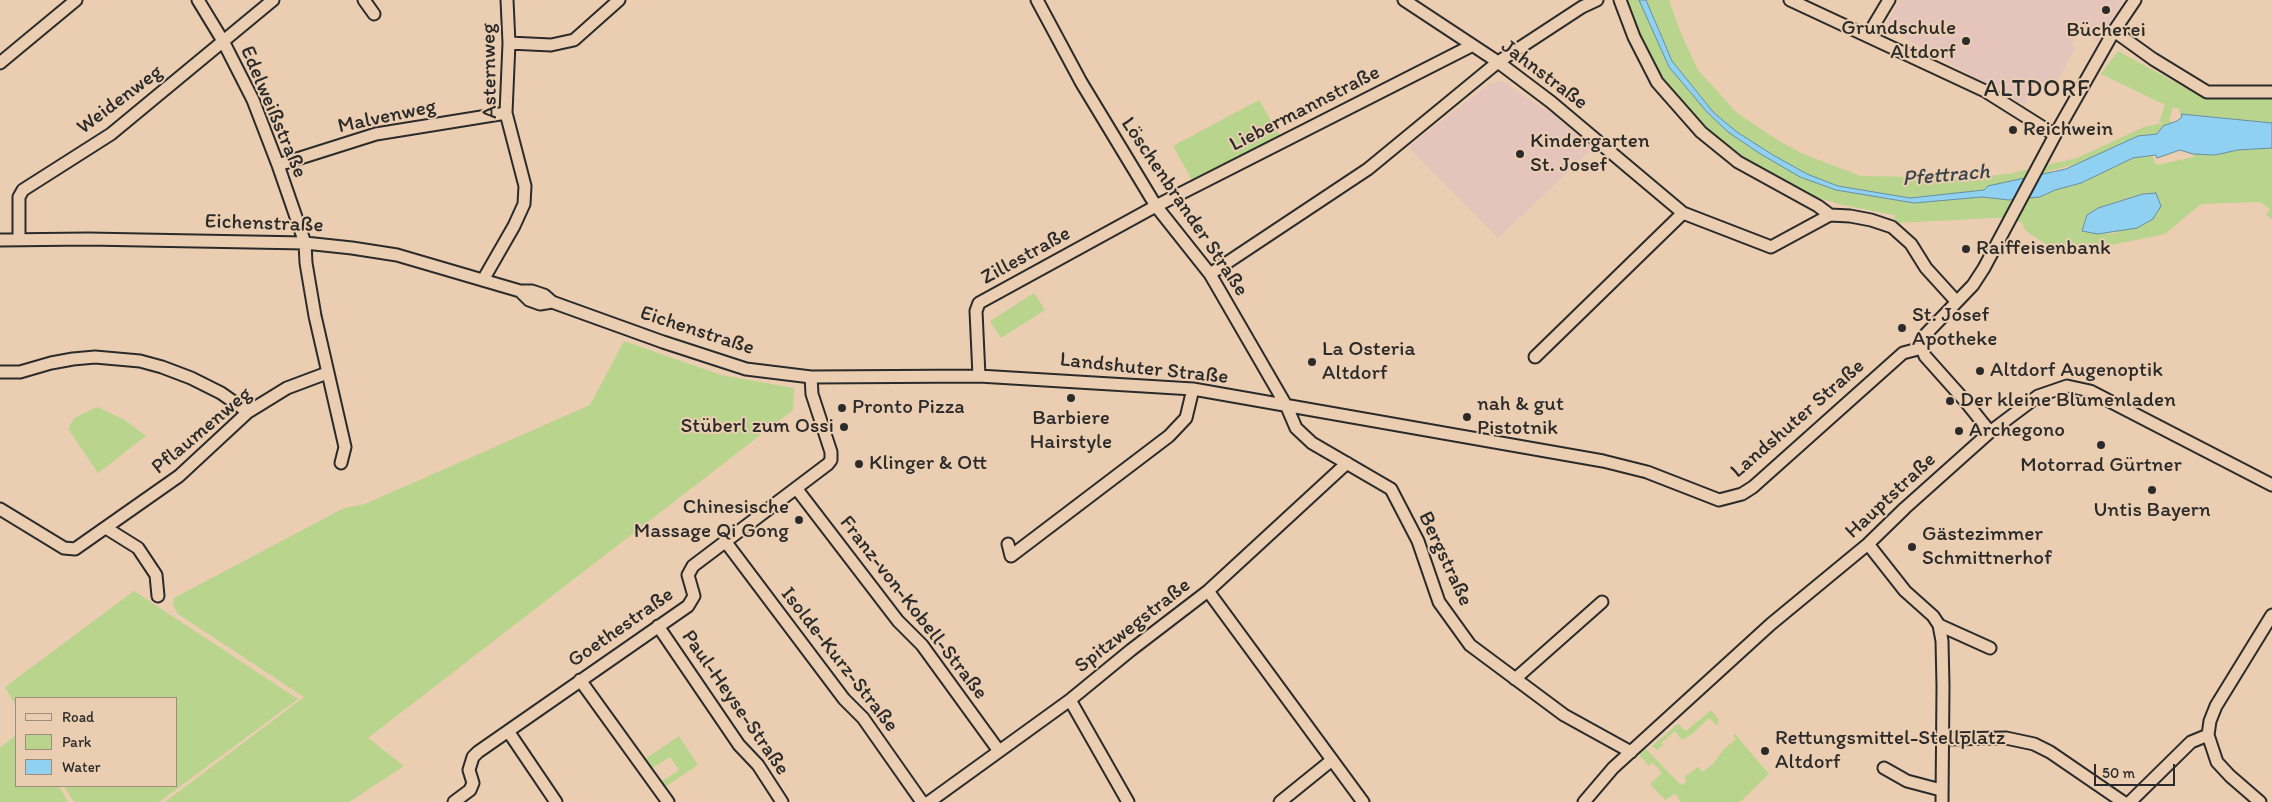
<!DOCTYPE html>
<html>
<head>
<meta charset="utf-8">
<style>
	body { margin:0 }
	#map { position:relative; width:2272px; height:802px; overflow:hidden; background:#ebceb1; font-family:Itim,sans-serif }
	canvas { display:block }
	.legend { position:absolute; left:15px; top:697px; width:162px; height:90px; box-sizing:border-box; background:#ebceb1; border:1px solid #9e8d7b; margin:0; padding:6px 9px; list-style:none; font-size:15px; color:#2b2b2b }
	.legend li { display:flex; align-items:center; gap:10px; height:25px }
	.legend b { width:25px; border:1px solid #9e8d7b }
	.scale { position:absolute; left:2094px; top:764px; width:81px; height:22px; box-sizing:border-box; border:2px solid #2b2b2b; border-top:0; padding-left:6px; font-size:15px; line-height:18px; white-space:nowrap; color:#2b2b2b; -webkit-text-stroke:4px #ebceb1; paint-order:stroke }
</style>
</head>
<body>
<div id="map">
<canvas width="2272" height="802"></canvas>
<ul class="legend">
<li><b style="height:6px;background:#ebceb1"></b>Road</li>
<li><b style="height:14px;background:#b8d48d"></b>Park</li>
<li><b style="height:14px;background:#90d1f1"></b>Water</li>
</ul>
<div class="scale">50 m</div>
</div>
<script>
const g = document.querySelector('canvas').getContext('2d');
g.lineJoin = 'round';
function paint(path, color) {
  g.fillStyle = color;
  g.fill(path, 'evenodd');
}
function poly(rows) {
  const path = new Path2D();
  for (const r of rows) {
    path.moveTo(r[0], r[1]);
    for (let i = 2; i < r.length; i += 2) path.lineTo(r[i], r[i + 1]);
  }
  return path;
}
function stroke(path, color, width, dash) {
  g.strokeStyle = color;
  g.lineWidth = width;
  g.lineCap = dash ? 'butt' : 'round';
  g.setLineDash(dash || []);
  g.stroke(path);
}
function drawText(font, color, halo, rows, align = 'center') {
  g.font = font + ' Itim,sans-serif';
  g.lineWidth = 4;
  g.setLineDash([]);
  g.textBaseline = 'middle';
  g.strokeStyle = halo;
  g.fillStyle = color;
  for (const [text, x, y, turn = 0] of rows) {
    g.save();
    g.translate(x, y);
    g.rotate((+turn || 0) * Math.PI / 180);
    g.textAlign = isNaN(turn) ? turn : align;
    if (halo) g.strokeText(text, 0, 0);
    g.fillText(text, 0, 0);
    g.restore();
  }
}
const built = poly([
	[1900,0,2123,0,2098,42,2079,31,2072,44,2076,47,2053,89,2038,80,2024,105,1892,31,1886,24],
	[1499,81,1503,81,1544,109,1546,108,1593,148,1498,238,1408,147,1488,85]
]);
const green = poly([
	[1626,0,1669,0,1680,31,1698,70,1737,113,1776,139,1803,154,1861,176,1971,178,2008,174,2077,158,2144,127,2163,123,2159,122,2165,105,2101,74,2118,51,2193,92,2205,97,2272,99,2272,123,2181,114,2179,109,2173,107,2169,121,2175,122,2163,126,2157,134,2138,136,2115,148,2096,155,2081,163,2049,171,2054,190,2081,183,2133,158,2152,156,2157,165,2194,157,2193,154,2215,155,2238,150,2272,148,2272,219,2266,215,2270,209,2260,202,2201,204,2165,234,2087,250,2065,251,2049,246,2030,234,2024,229,2023,224,2012,217,1896,223,1894,215,1843,205,1798,192,1760,169,1707,129,1666,83,1637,29],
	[2143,194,2116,233,2098,234,2082,230,2124,200],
	[1259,100,1281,137,1193,182,1173,146],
	[1034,293,1045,310,1001,338,990,321],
	[624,341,721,375,794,388,793,410,368,738,404,766,349,802,165,802,304,697,178,614,173,605,174,598,344,508,365,504,590,405],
	[97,407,125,420,146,436,98,473,68,429,74,418],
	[134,591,298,699,159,802,74,802,64,786,176,786,176,698,16,698,16,706,5,687],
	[1711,710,1719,720,1717,726,1709,718,1692,734,1682,740,1675,731,1661,743,1663,745,1657,750,1652,746,1678,724,1686,731],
	[1734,733,1769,774,1740,802,1681,802,1675,794,1665,800,1650,784,1662,773,1653,763,1649,766,1639,755,1646,749,1681,785,1687,782,1684,777,1698,767,1702,772,1712,765,1724,749,1736,739,1733,736],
	[16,735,16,786,59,786,68,802,0,802,0,748],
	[679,736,698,765,665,787,661,782,679,770,670,757,652,768,645,759]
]);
const water = poly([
	[1639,0,1646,0,1672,61,1714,113,1737,132,1773,155,1807,174,1838,186,1910,198,1984,190,1988,186,2066,169,2138,136,2157,134,2163,126,2177,121,2182,117,2181,114,2272,123,2272,148,2238,150,2215,155,2193,154,2180,150,2157,158,2156,155,2133,158,2081,183,2055,190,2040,197,2009,200,1982,197,1914,203,1836,190,1800,177,1759,153,1728,132,1707,112,1669,67,1639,0],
	[2156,193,2161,206,2153,219,2137,228,2098,234,2082,231,2087,215,2098,208,2143,194,2156,193]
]);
const minor = poly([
	[198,0,223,41,253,100,278,165,305,243,306,263,315,316,345,447,341,463],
	[364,0,374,14],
	[1037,0,1081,82,1156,206,1210,274,1287,407,1296,428,1312,443,1391,489,1418,541,1439,602,1470,645,1564,715,1631,752],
	[1404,0,1498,62,1551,102,1683,213,1771,247,1830,215,1850,216,1871,220,1892,227,1911,244,1926,268,1956,301],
	[1620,0,1634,37,1657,82,1701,132,1738,162,1818,206,1830,215],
	[1790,0,1985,91,2055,135],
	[2114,31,2153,59,2207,92,2272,92],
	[1868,35,1889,0],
	[509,43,551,45,574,40,619,0],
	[0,63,76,0],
	[278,165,376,134,506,113],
	[0,240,88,239,305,243,352,248,397,255,520,291,532,291,544,295,552,302,663,342,746,369,811,377,979,376,1193,389,1603,461,1647,472,1719,500,1742,494,1753,487,1903,353,1922,348],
	[19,240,19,197,23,190,111,134,273,0],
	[1210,274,1368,169,1498,62,1582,7,1597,0],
	[483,280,514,226,524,204,525,186,506,113,509,43,507,0],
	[520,291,529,300,540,304,552,302],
	[1535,357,1683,213],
	[0,372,20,372,51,363,73,359,95,357,140,361,162,367,191,378,221,393,248,412],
	[979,376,976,311,979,303,1156,206,1471,46],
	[1990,432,1966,402,1925,356,1922,348,1925,335,1973,285,1984,268,2055,135,2114,31,2135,0],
	[796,488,898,621,922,645,999,751],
	[0,509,64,548,75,549,179,476,248,412,287,388,327,373],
	[106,528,138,548,156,575,158,596],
	[725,541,844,699,863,718,922,802],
	[1008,544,1011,556,1169,436,1186,418,1193,389],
	[1868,544,1905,591,1933,616,1939,625,1990,648],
	[1208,591,1363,802],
	[1939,625,1942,641,1943,686,1942,802],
	[658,626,739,745,758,765,782,802],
	[1515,679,1602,602],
	[580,680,668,802],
	[1070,700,1128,802],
	[508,731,556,802],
	[1943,739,2006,738,2034,744,2050,752,2123,802],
	[1884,768,1907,781,1941,790],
	[454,802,470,790,473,783,469,770,473,757,478,752,688,606,694,596,688,575,693,566,828,464,831,460,831,452,812,394,811,377],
	[929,802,1070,700,1131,650,1208,591,1347,463],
	[1280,802,1332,760],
	[1584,802,1613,768,1771,624,1868,544,1905,508,1990,432,2038,396,2067,386,2090,391,2272,485],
	[2130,802,2191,742,2208,735],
	[2260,802,2230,776,2217,762,2208,735,2210,721,2216,706,2272,615]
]);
const markers = [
	[2106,10,5,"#2b2b2b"],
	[1966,41,5,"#2b2b2b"],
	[2013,130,5,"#2b2b2b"],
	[1520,154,5,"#2b2b2b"],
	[1966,249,5,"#2b2b2b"],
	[1902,328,5,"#2b2b2b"],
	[1312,362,5,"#2b2b2b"],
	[1980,371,5,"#2b2b2b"],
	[1071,398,5,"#2b2b2b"],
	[1950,401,5,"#2b2b2b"],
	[842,408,5,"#2b2b2b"],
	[1467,417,5,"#2b2b2b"],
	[844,427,5,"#2b2b2b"],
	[1959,431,5,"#2b2b2b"],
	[2101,445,5,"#2b2b2b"],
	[859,464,5,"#2b2b2b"],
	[2152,490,5,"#2b2b2b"],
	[799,520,5,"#2b2b2b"],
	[1912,547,5,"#2b2b2b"],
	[1765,751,5,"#2b2b2b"]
];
const poiNames = [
	["Grundschule",1956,29,"right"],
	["Altdorf",1956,53,"right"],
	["Bücherei",2106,31,"center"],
	["Reichwein",2023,130],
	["Kindergarten",1530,142],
	["St. Josef",1530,166],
	["Raiffeisenbank",1976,249],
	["St. Josef",1912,316],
	["Apotheke",1912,340],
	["La Osteria",1322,350],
	["Altdorf",1322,374],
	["Altdorf Augenoptik",1990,371],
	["Der kleine Blumenladen",1960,401],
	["nah & gut",1477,405],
	["Pistotnik",1477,429],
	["Pronto Pizza",852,408],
	["Barbiere",1071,419,"center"],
	["Hairstyle",1071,443,"center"],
	["Stüberl zum Ossi",834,427,"right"],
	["Archegono",1969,431],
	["Klinger & Ott",869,464],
	["Motorrad Gürtner",2101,466,"center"],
	["Chinesische",789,508,"right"],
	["Massage Qi Gong",789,532,"right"],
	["Untis Bayern",2152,511,"center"],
	["Gästezimmer",1922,535],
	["Schmittnerhof",1922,559],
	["Rettungsmittel-Stellplatz",1775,739],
	["Altdorf",1775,763]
];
const streetNames = [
	["Asternweg",490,71,-91],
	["Jahnstraße",1544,75,37],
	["Weidenweg",120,100,-37],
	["Liebermannstraße",1305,109,-27],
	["Edelweißstraße",273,112,67],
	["Malvenweg",387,117,-12],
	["Löschenbrander Straße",1184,207,56],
	["Eichenstraße",264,224,2],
	["Zillestraße",1026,256,-29],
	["Eichenstraße",697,331,18],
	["Landshuter Straße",1144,369,6],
	["Landshuter Straße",1798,419,-41],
	["Pflaumenweg",202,431,-40],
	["Hauptstraße",1891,496,-43],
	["Bergstraße",1445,559,65],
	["Franz-von-Kobell-Straße",913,608,52],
	["Spitzwegstraße",1133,626,-38],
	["Goethestraße",621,628,-35],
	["Isolde-Kurz-Straße",839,660,52],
	["Paul-Heyse-Straße",735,703,55]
];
const waterNames = [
	["Pfettrach",1946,176,-5]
];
const quarterNames = [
	["ALTDORF",2037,90]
];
paint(built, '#e5c4bb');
paint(green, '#b8d48d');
paint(water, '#90d1f1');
stroke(water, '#688fa2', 1);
stroke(minor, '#2b2b2b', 15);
stroke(minor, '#ebceb1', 11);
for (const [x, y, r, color] of markers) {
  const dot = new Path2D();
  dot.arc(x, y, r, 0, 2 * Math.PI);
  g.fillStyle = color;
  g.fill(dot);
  stroke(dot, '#ebceb1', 2);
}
drawText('21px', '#2b2b2b', '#ebceb1', poiNames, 'left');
drawText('21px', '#2b2b2b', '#ebceb1', streetNames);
drawText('italic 22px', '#3a4449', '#ebceb1', waterNames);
g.letterSpacing = '1px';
drawText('24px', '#2b2b2b', '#ebceb1', quarterNames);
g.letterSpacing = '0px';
</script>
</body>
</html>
